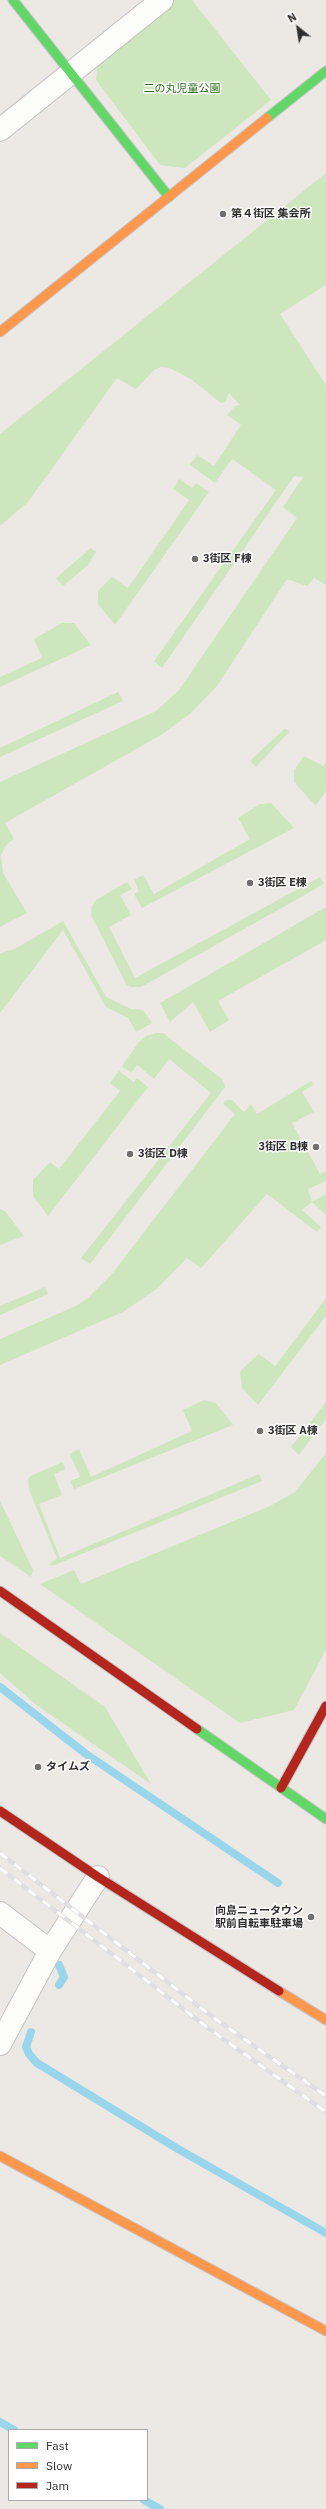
<!DOCTYPE html>
<html>
<head>
<meta charset="utf-8">
<style>
	body { margin:0 }
	#map { position:relative; width:326px; height:2509px; overflow:hidden; background:#ece8e4; font-family:"IBM Plex Sans",sans-serif }
	canvas { display:block }
	.legend { position:absolute; left:8px; top:2429px; width:140px; height:72px; box-sizing:border-box; background:#fff; border:1px solid #ababab; margin:0; padding:5px 7px; list-style:none; font-size:12px; color:#2e2e2e }
	.legend li { display:flex; align-items:center; gap:8px; height:20px }
	.legend b { width:20px; border:1px solid #ababab }
	.north { position:absolute; left:278px; top:8px; width:40px; height:40px; -webkit-text-stroke:3px #fff; paint-order:stroke; rotate:330deg; font-size:11px; font-weight:700; line-height:16px; text-align:center; color:#2e2e2e }
	.north::after { content:''; display:block; margin:auto; width:14px; height:18px; background:#2e2e2e; clip-path:polygon(50% 0,100% 100%,50% 72%,0 100%) }
</style>
</head>
<body>
<div id="map">
<canvas width="326" height="2509"></canvas>
<ul class="legend">
<li><b style="height:5px;background:#63d668"></b>Fast</li>
<li><b style="height:5px;background:#ff974d"></b>Slow</li>
<li><b style="height:5px;background:#b3261e"></b>Jam</li>
</ul>
<div class="north">N</div>
</div>
<script>
const g = document.querySelector('canvas').getContext('2d');
g.lineJoin = 'round';
function paint(path, color) {
  g.fillStyle = color;
  g.fill(path, 'evenodd');
}
function poly(rows) {
  const path = new Path2D();
  for (const r of rows) {
    path.moveTo(r[0], r[1]);
    for (let i = 2; i < r.length; i += 2) path.lineTo(r[i], r[i + 1]);
  }
  return path;
}
function stroke(path, color, width, dash) {
  g.strokeStyle = color;
  g.lineWidth = width;
  g.lineCap = dash ? 'butt' : 'round';
  g.setLineDash(dash || []);
  g.stroke(path);
}
function drawText(font, color, halo, rows, align = 'center') {
  g.font = font + ' "IBM Plex Sans","Noto Sans JP",sans-serif';
  g.lineWidth = 3;
  g.setLineDash([]);
  g.textBaseline = 'middle';
  g.strokeStyle = halo;
  g.fillStyle = color;
  for (const [text, x, y, turn = 0] of rows) {
    g.save();
    g.translate(x, y);
    g.rotate((+turn || 0) * Math.PI / 180);
    g.textAlign = isNaN(turn) ? turn : align;
    if (halo) g.strokeText(text, 0, 0);
    g.fillText(text, 0, 0);
    g.restore();
  }
}
const green = poly([
	[174,0,192,0,271,100,185,168,160,165,96,80,98,60],
	[326,173,326,285,280,314,326,385,326,585,314,578,307,586,287,579,217,686,190,714,161,735,5,823,14,839,7,844,1,855,3,873,27,913,0,927,0,782,156,711,167,701,179,690,297,518,283,507,303,477,294,476,162,668,154,661,276,490,232,459,215,483,190,465,197,455,214,466,241,425,227,415,235,406,240,405,238,403,229,393,225,402,221,403,192,380,170,368,161,367,154,370,136,389,117,378,28,502,0,526,0,434],
	[179,479,192,488,196,483,209,492,115,625,98,604,98,591,112,577,128,588,189,500,173,489],
	[91,548,96,552,88,565,63,586,56,578],
	[62,623,74,623,91,645,0,687,0,677,42,658,34,639],
	[118,692,123,701,0,757,0,748],
	[284,729,288,730,289,732,256,767,250,761],
	[304,756,323,766,326,762,326,791,316,806,294,782,294,770],
	[271,803,294,828,142,908,134,894,139,891,134,880,143,875,154,894,250,839,238,818,260,804],
	[320,877,324,884,141,987,130,987,126,984,91,915,92,906,96,900,127,882,132,889,120,895,131,915,109,927,135,978],
	[326,907,326,940,218,1001,229,1020,210,1032,193,1002,170,1022,160,1003],
	[63,921,106,997,131,1009,143,1010,152,1023,136,1032,128,1018,106,1007,63,930,0,1013,0,953,15,949],
	[156,1033,163,1033,223,1080,225,1087,90,1264,81,1258,211,1093,169,1059,154,1079,137,1065,131,1073,122,1066,139,1042,146,1036],
	[119,1071,134,1082,137,1078,148,1087,48,1216,33,1196,33,1180,50,1162,59,1169,120,1091,110,1083],
	[311,1081,313,1085,302,1092,314,1112,292,1123,320,1174,326,1171,326,1181,308,1189,312,1202,326,1194,326,1215,312,1202,302,1210,321,1227,317,1232,267,1194,201,1268,187,1258,158,1288,123,1312,0,1365,0,1339,76,1306,89,1297,111,1275,235,1114,223,1104,225,1100,232,1100,244,1112,251,1104,257,1114],
	[0,1209,5,1211,24,1236,0,1245],
	[45,1287,48,1294,0,1315,0,1306],
	[326,1298,326,1316,258,1405,242,1388,240,1373,242,1369,259,1354,275,1366],
	[204,1400,216,1403,233,1425,74,1489,70,1481,80,1477,70,1454,79,1449,91,1477,192,1431,183,1410],
	[326,1402,326,1419,299,1455,291,1447],
	[326,1453,326,1650,294,1710,240,1723,40,1584,74,1570,81,1584,270,1506,295,1492],
	[63,1462,65,1469,54,1474,62,1495,39,1504,60,1558,259,1474,262,1481,52,1566,50,1565,51,1562,57,1558,29,1490,28,1480,30,1476],
	[0,1501,33,1570,31,1577,0,1556],
	[0,1633,105,1707,151,1784,35,1704,0,1673]
]);
const stream = poly([
	[0,1687,86,1754,278,1883],
	[59,1985,64,1977,59,1965],
	[31,2032,26,2047,29,2054,37,2063,178,2149,326,2233],
	[0,2422,14,2430],
	[144,2500,160,2509]
]);
const street = poly([
	[0,130,162,0],
	[0,1913,50,1951],
	[0,2044,50,1951,98,1877]
]);
const fast = poly([
	[13,0,169,197],
	[267,118,326,71],
	[197,1729,326,1819]
]);
const slow = poly([
	[0,332,267,118],
	[279,1991,326,2020],
	[0,2156,326,2331]
]);
const jam = poly([
	[0,1591,197,1729],
	[281,1788,326,1706],
	[0,1811,98,1877,279,1991]
]);
const rail = poly([
	[0,1853,214,2018,326,2096],
	[0,1868,208,2028,326,2112]
]);
const markers = [
	[223,214,4,"#706f6e"],
	[195,559,4,"#706f6e"],
	[250,883,4,"#706f6e"],
	[316,1147,4,"#706f6e"],
	[130,1154,4,"#706f6e"],
	[260,1431,4,"#706f6e"],
	[38,1767,4,"#706f6e"],
	[311,1917,4,"#706f6e"]
];
const parkNames = [
	["二の丸児童公園",182,89]
];
const poiNames = [
	["第４街区 集会所",231,214],
	["3街区 F棟",203,559],
	["3街区 E棟",258,883],
	["3街区 B棟",308,1147,"right"],
	["3街区 D棟",138,1154],
	["3街区 A棟",268,1431],
	["タイムズ",46,1767],
	["向島ニュータウン",303,1911,"right"],
	["駅前自転車駐車場",303,1924,"right"]
];
paint(green, '#cee6be');
stroke(stream, '#99d6ec', 8);
stroke(street, '#c5c4c5', 24);
stroke(fast, '#c5c4c5', 11);
stroke(slow, '#c5c4c5', 11);
stroke(jam, '#c5c4c5', 11);
stroke(street, '#fcfcfb', 22);
stroke(fast, '#63d668', 9);
stroke(slow, '#ff974d', 9);
stroke(jam, '#b3261e', 9);
stroke(rail, '#dfdfe1', 4.5);
stroke(rail, '#fff', 3, [9]);
for (const [x, y, r, color] of markers) {
  const dot = new Path2D();
  dot.arc(x, y, r, 0, 2 * Math.PI);
  g.fillStyle = color;
  g.fill(dot);
  stroke(dot, '#fff', 1.5);
}
drawText('11px', '#2c6e1b', '#fff', parkNames);
drawText('bold 11px', '#2e2e2e', '#fff', poiNames, 'left');
</script>
</body>
</html>
